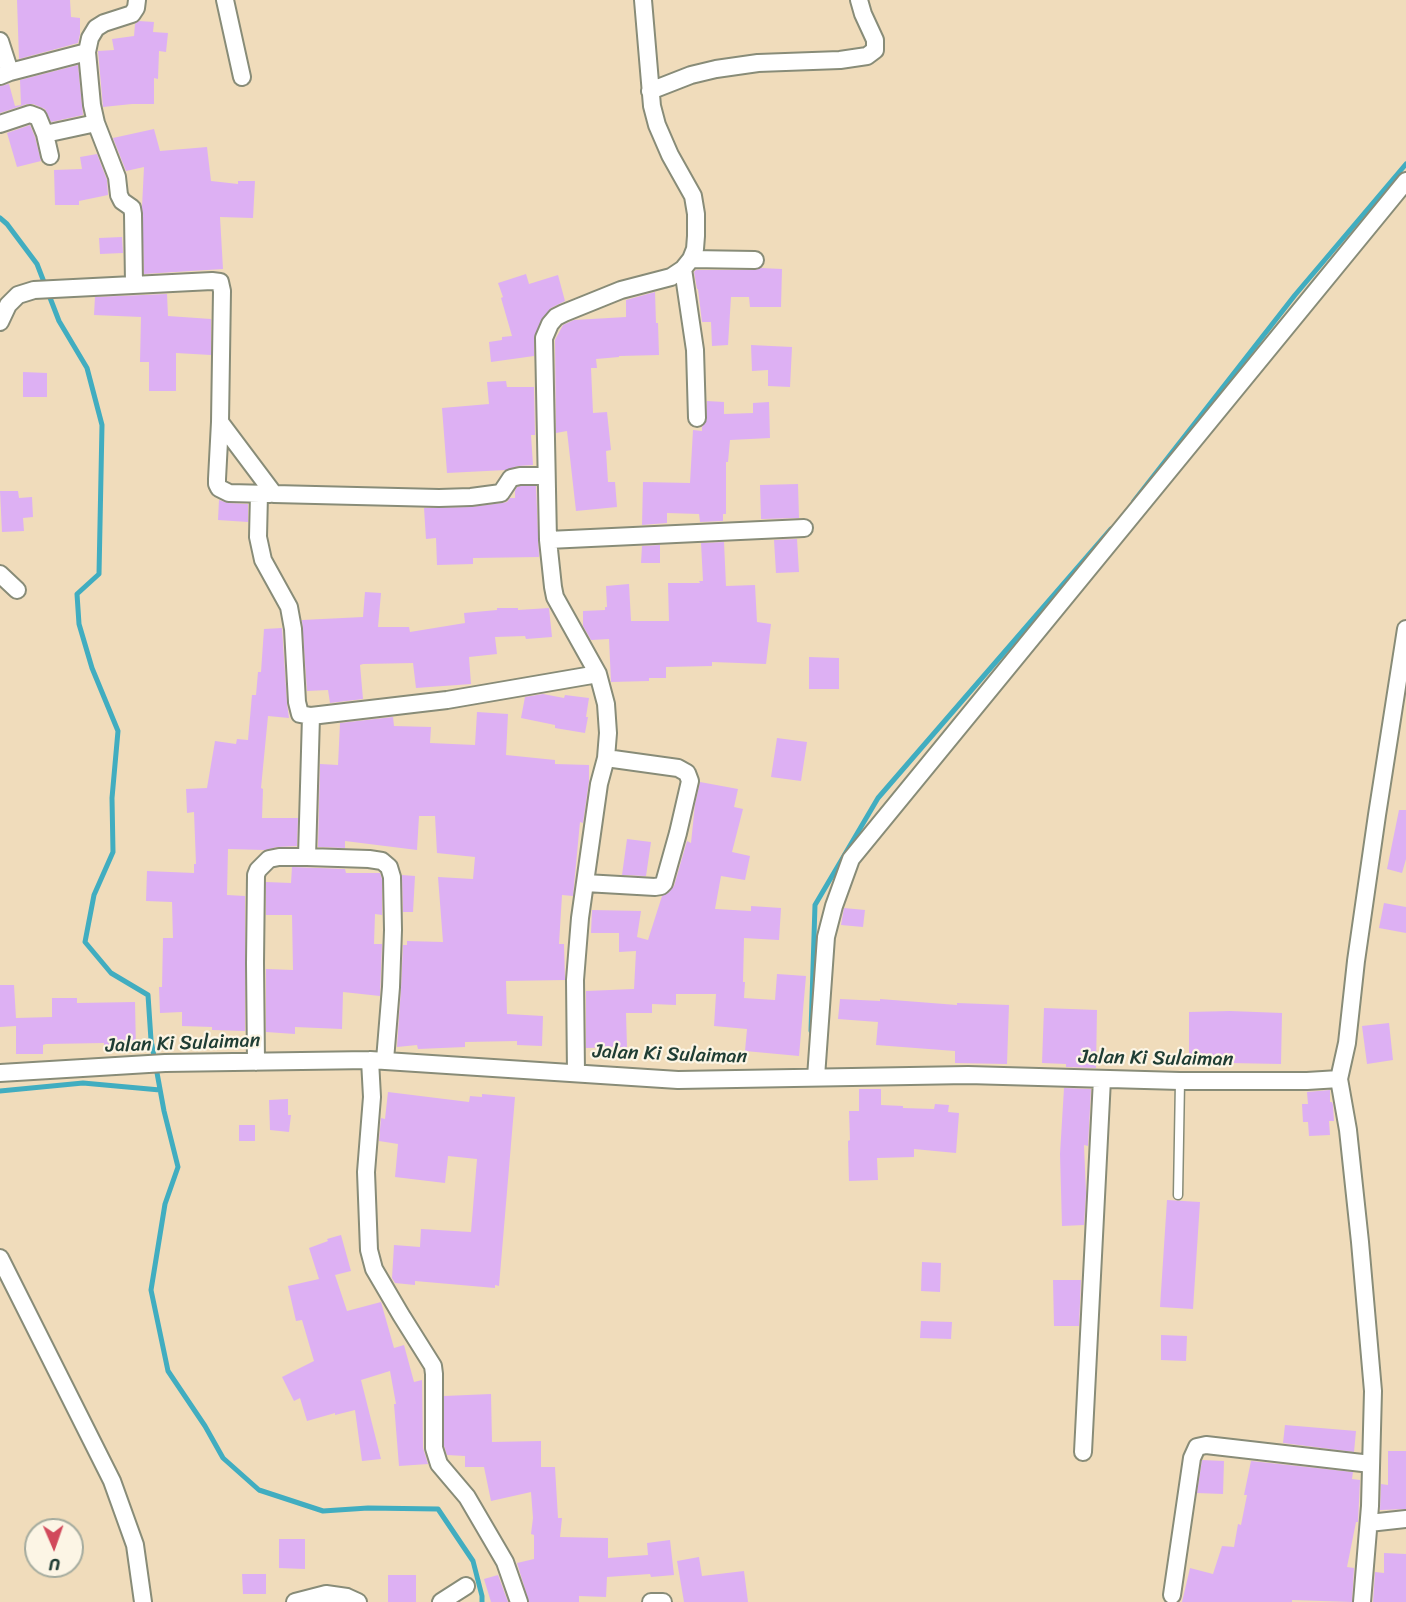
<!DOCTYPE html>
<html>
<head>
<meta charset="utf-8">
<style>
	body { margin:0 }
	#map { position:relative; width:1406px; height:1602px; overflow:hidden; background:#f0dcbb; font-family:Sriracha,sans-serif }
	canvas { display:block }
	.north { position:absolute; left:24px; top:1518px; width:60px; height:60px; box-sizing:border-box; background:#fcf5e5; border:2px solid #a4ab9e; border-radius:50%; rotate:178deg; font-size:16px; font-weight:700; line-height:24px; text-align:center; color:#1f3d34 }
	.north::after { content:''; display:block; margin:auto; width:21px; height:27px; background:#d1495b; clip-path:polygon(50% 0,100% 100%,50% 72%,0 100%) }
</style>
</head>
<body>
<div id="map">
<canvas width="1406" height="1602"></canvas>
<div class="north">U</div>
</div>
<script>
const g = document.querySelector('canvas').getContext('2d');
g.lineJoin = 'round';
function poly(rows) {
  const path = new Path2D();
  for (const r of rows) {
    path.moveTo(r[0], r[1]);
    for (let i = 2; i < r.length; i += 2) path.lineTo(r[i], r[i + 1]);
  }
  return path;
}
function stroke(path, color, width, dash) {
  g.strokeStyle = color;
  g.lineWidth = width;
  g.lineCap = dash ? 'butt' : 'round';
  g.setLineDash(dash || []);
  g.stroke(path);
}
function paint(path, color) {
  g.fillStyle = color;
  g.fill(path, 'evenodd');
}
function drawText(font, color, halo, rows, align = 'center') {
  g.font = font + ' Sriracha,sans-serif';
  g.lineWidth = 4.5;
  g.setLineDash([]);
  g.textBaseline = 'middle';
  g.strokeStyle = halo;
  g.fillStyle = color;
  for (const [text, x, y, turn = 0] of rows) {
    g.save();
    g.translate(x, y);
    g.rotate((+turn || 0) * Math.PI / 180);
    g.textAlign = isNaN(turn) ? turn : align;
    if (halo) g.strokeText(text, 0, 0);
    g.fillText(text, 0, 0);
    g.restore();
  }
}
const stream = poly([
	[0,218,7,224,37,264,59,321,87,368,102,425,99,574,77,594,79,624,92,668,118,731,112,798,113,852,94,895,85,942,111,973,148,995,151,1040,164,1111,178,1167,165,1204,151,1290,168,1371,205,1426,223,1458,259,1490,323,1511,368,1508,438,1509,473,1561,482,1596,482,1602],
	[1134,501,1295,295,1406,164],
	[811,1031,815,905,878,798,1111,529],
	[0,1091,83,1083,160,1090]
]);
const building = poly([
	[17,0,70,0,71,17,80,18,80,34,78,43,19,59],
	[139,21,154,22,153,32,168,33,166,52,159,51,158,79,154,78,154,104,132,104,103,107,98,51,114,50,112,39,134,36,135,24],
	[78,65,83,115,51,122,45,109,33,104,27,104,0,113,0,86,9,84,15,106,21,105,20,80],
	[30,125,35,137,41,161,17,167,7,133],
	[154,129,160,151,207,147,211,181,238,184,238,181,255,181,253,218,220,217,223,269,144,274,142,207,144,167,126,171,113,138],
	[97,154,107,180,108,195,79,201,79,205,55,205,54,170,82,169,80,157],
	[122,237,123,253,100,254,99,238],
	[761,268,782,269,781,307,750,307,749,297,731,297,728,345,712,346,711,322,702,322,698,289,697,289,694,272,696,270,755,270],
	[526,274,529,284,558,275,565,301,551,308,541,320,534,338,534,356,491,362,489,342,502,340,502,337,512,336,501,298,503,297,498,283],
	[655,292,656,323,658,323,659,355,619,356,619,357,596,359,597,368,591,368,593,413,607,412,611,450,606,451,608,482,615,482,617,507,576,511,567,431,556,433,555,340,563,325,574,320,626,317,626,300],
	[167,294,168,316,211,319,211,355,176,353,176,391,149,391,149,362,140,362,141,317,94,315,95,297],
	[751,345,792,347,790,387,768,386,768,370,752,371],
	[23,372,47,373,47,397,23,397],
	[506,381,507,387,534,387,535,435,531,435,533,465,518,466,506,470,447,473,442,408,489,404,487,382],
	[707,401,724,402,724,414,753,413,753,403,769,402,770,438,730,440,728,462,726,462,726,514,723,514,723,521,700,522,699,514,667,513,667,523,642,525,643,482,690,483,693,430,702,431,702,427,706,422],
	[798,484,799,518,761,519,760,485],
	[521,486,536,486,539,557,473,558,473,564,437,565,436,538,426,539,424,508,471,507,502,503,507,502,510,498,515,498,515,491,517,487],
	[0,491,18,491,19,498,32,497,33,517,23,518,24,531,2,532],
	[219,500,228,503,248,504,248,522,218,520],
	[797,539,799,572,776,573,774,540],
	[724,542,726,586,755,585,757,622,771,624,766,664,712,662,712,666,666,667,666,678,649,678,649,681,611,682,609,639,591,640,583,626,583,611,605,610,605,607,607,607,606,586,629,584,631,621,669,621,668,583,700,583,699,581,703,581,701,543],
	[660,545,660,563,641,563,642,546],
	[365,592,381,593,378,627,409,627,410,632,465,623,464,613,497,610,497,608,518,608,518,610,549,608,552,637,526,639,525,636,495,637,497,654,469,657,471,684,416,688,413,663,363,664,360,665,363,699,330,703,328,690,307,691,302,620,363,617],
	[282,628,287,703,289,718,268,716,261,788,263,789,262,818,298,818,297,846,277,847,265,850,228,849,227,895,245,896,245,1031,212,1030,212,1027,182,1026,182,1012,160,1013,159,987,162,987,163,938,173,938,172,902,146,901,147,871,194,873,194,864,196,864,194,812,187,813,186,789,207,788,215,741,236,744,237,739,248,740,252,695,256,695,258,672,261,672,264,629],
	[809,657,839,658,839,689,809,689],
	[543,694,564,698,565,695,589,698,586,717,588,717,585,733,555,728,555,725,521,718,525,697],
	[477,712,508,714,506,755,555,760,555,764,589,765,589,781,583,823,580,822,573,896,562,895,559,944,564,944,565,980,506,981,507,1014,543,1016,542,1046,517,1045,517,1041,465,1042,465,1047,418,1049,417,1045,397,1047,401,988,403,945,407,945,407,941,443,942,438,877,473,879,475,857,437,853,435,816,419,816,417,850,345,841,345,848,318,847,320,764,338,765,340,723,393,717,394,726,431,727,430,743,475,745],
	[777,738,807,742,801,781,771,777],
	[700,782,738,789,734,807,743,809,732,852,750,856,745,880,721,876,715,909,751,911,751,906,781,908,779,940,744,938,743,982,745,982,744,998,775,1000,777,974,806,976,799,1056,745,1051,747,1029,714,1026,716,994,676,994,676,1005,652,1004,652,1013,626,1013,627,1047,586,1048,586,991,634,989,636,951,619,952,619,933,591,933,592,910,641,911,637,937,648,940,662,896,668,893,674,886,687,841,691,843,695,804],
	[1399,810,1406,810,1406,859,1402,873,1387,869],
	[627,839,651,842,646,876,622,875],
	[292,867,345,869,346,873,380,873,382,879,382,915,375,914,374,944,382,944,380,996,343,992,342,1029,295,1027,295,1034,266,1032,266,969,293,970,292,915,266,915,266,882,291,883],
	[402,875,415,876,413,912,403,912],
	[1384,903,1406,907,1406,933,1379,928],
	[844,908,865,910,863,927,841,925],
	[0,985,14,985,16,1018,52,1017,52,998,77,998,77,1003,135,1002,136,1050,104,1051,104,1043,46,1044,43,1045,43,1054,16,1054,16,1026,0,1027],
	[840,999,880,1001,880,999,957,1005,957,1003,1009,1005,1007,1064,955,1063,955,1051,876,1045,878,1022,838,1019],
	[1044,1008,1097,1010,1096,1068,1066,1067,1066,1064,1042,1063],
	[1230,1011,1282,1013,1281,1064,1230,1063,1230,1066,1189,1066,1189,1012],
	[1389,1023,1393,1060,1367,1064,1362,1026],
	[1064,1088,1091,1089,1088,1146,1084,1145,1086,1193,1084,1225,1062,1226,1060,1154],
	[859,1089,881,1089,881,1105,903,1106,903,1108,934,1109,935,1104,949,1105,948,1112,959,1113,956,1153,914,1149,914,1157,877,1158,878,1180,849,1181,848,1141,850,1140,849,1111,859,1111],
	[1330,1090,1330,1102,1332,1102,1333,1105,1334,1121,1329,1121,1330,1135,1309,1136,1308,1122,1303,1122,1302,1104,1308,1104,1307,1092],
	[388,1092,469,1102,470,1096,482,1097,482,1094,515,1097,499,1286,495,1285,495,1288,415,1281,415,1285,395,1283,392,1278,394,1245,420,1247,421,1229,471,1232,477,1159,448,1156,445,1183,395,1177,398,1144,379,1141,381,1118,385,1119],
	[288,1099,288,1115,291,1115,289,1132,270,1130,269,1100],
	[239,1125,255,1125,255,1141,239,1141],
	[1167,1200,1200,1202,1193,1309,1160,1307],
	[341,1235,351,1271,335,1275,347,1311,381,1302,394,1348,404,1345,414,1382,422,1380,423,1448,428,1464,399,1466,394,1404,396,1404,390,1371,361,1380,381,1459,362,1461,355,1410,335,1415,335,1413,307,1421,300,1398,294,1401,282,1377,314,1361,302,1320,296,1321,288,1286,319,1279,309,1248,328,1241,327,1239],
	[922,1262,941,1263,940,1292,921,1291],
	[1053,1280,1081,1280,1079,1326,1054,1326],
	[921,1321,952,1322,951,1339,920,1338],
	[1161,1335,1187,1336,1186,1361,1161,1360],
	[491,1394,492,1442,541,1441,541,1467,555,1467,558,1518,562,1518,560,1537,608,1538,608,1558,648,1555,647,1543,670,1540,674,1575,651,1577,650,1574,607,1577,606,1597,579,1596,579,1602,529,1602,517,1563,534,1559,534,1535,531,1534,533,1518,531,1492,491,1501,484,1467,465,1467,465,1456,447,1455,444,1446,444,1396],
	[1285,1425,1356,1431,1354,1452,1283,1443],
	[1388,1451,1406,1451,1406,1509,1380,1510,1381,1484,1388,1485],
	[1202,1460,1224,1461,1223,1494,1197,1493],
	[1251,1461,1353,1472,1352,1479,1360,1480,1358,1522,1356,1522,1347,1567,1354,1568,1352,1602,1292,1600,1292,1602,1182,1602,1190,1568,1213,1574,1222,1546,1234,1547,1238,1524,1241,1525,1247,1495,1244,1495],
	[279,1539,305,1539,305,1569,279,1568],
	[1384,1553,1406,1554,1406,1602,1373,1602,1375,1572,1384,1573],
	[699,1557,702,1576,744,1571,748,1602,684,1602,677,1561],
	[242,1574,266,1574,266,1594,243,1594],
	[388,1575,416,1575,416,1602,388,1602],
	[498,1575,508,1602,491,1602,484,1579]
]);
const lane = poly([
	[1178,1195,1180,1081]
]);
const street = poly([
	[225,0,242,77],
	[0,41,10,72],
	[0,76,10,72,87,52],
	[650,91,691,75,716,69,758,63,840,60,867,56,875,50,875,40,863,14,859,0],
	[0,124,30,114,38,117,45,134,50,156],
	[45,134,96,123],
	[691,259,755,260],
	[683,269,695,350,697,418],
	[134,284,133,214,132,208,122,201,119,195,117,177,96,123,92,105,87,52,90,38,96,28,104,23,132,14,136,8,137,0],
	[0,322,8,305,18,295,34,290,212,281,220,282,222,291,220,422,274,494,439,498,471,497,501,493,511,478,520,476,546,476],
	[220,422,217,479,217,484,219,488,229,493,270,494],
	[259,494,258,537,263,560,289,607,293,629,297,702,300,714,311,716,447,700,598,674],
	[548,540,804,528],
	[0,574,17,590],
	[307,857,311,716],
	[585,883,655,887,661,886,664,883,678,833,690,781,687,773,678,768,606,758],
	[370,1060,372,1097,366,1172,369,1250,374,1269,401,1315,433,1366,434,1374,434,1448,439,1464,467,1497,505,1562,519,1602],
	[256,1062,255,963,256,875,258,870,269,859,279,857,307,857,369,859,382,861,389,867,392,877,393,930,391,987,385,1060],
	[0,1073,165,1063,370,1060,678,1080,968,1075,1180,1081,1307,1081,1339,1079],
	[576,1073,575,980,580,918,599,784,606,758,608,733,606,704,598,674,555,597,553,587,548,540,544,338,550,324,556,317,564,313,621,290,671,277,683,269,691,259,695,249,696,236,696,214,693,196,670,155,657,125,652,106,643,0],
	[816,1077,826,937,834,906,851,859,1406,181],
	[0,1258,112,1481,135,1545,143,1602],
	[1083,1452,1102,1079],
	[1369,1523,1406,1519],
	[1172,1595,1192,1458,1197,1447,1206,1445,1371,1464],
	[295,1602,326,1594,347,1597,358,1602],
	[441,1602,466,1586],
	[651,1602,663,1602],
	[1362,1602,1370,1506,1373,1391,1360,1242,1348,1130,1339,1079,1347,1043,1356,961,1377,815,1406,629]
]);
const streetNames = [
	["Jalan Ki Sulaiman",183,1044,-2],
	["Jalan Ki Sulaiman",670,1055,2],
	["Jalan Ki Sulaiman",1156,1059,1]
];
stroke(stream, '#41adc0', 5);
paint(building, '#ddb0f3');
stroke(lane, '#888c78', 11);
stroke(street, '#888c78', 20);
stroke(lane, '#fff', 8);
stroke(street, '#fff', 16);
drawText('20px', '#1f3d34', '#fcf5e5', streetNames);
</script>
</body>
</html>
